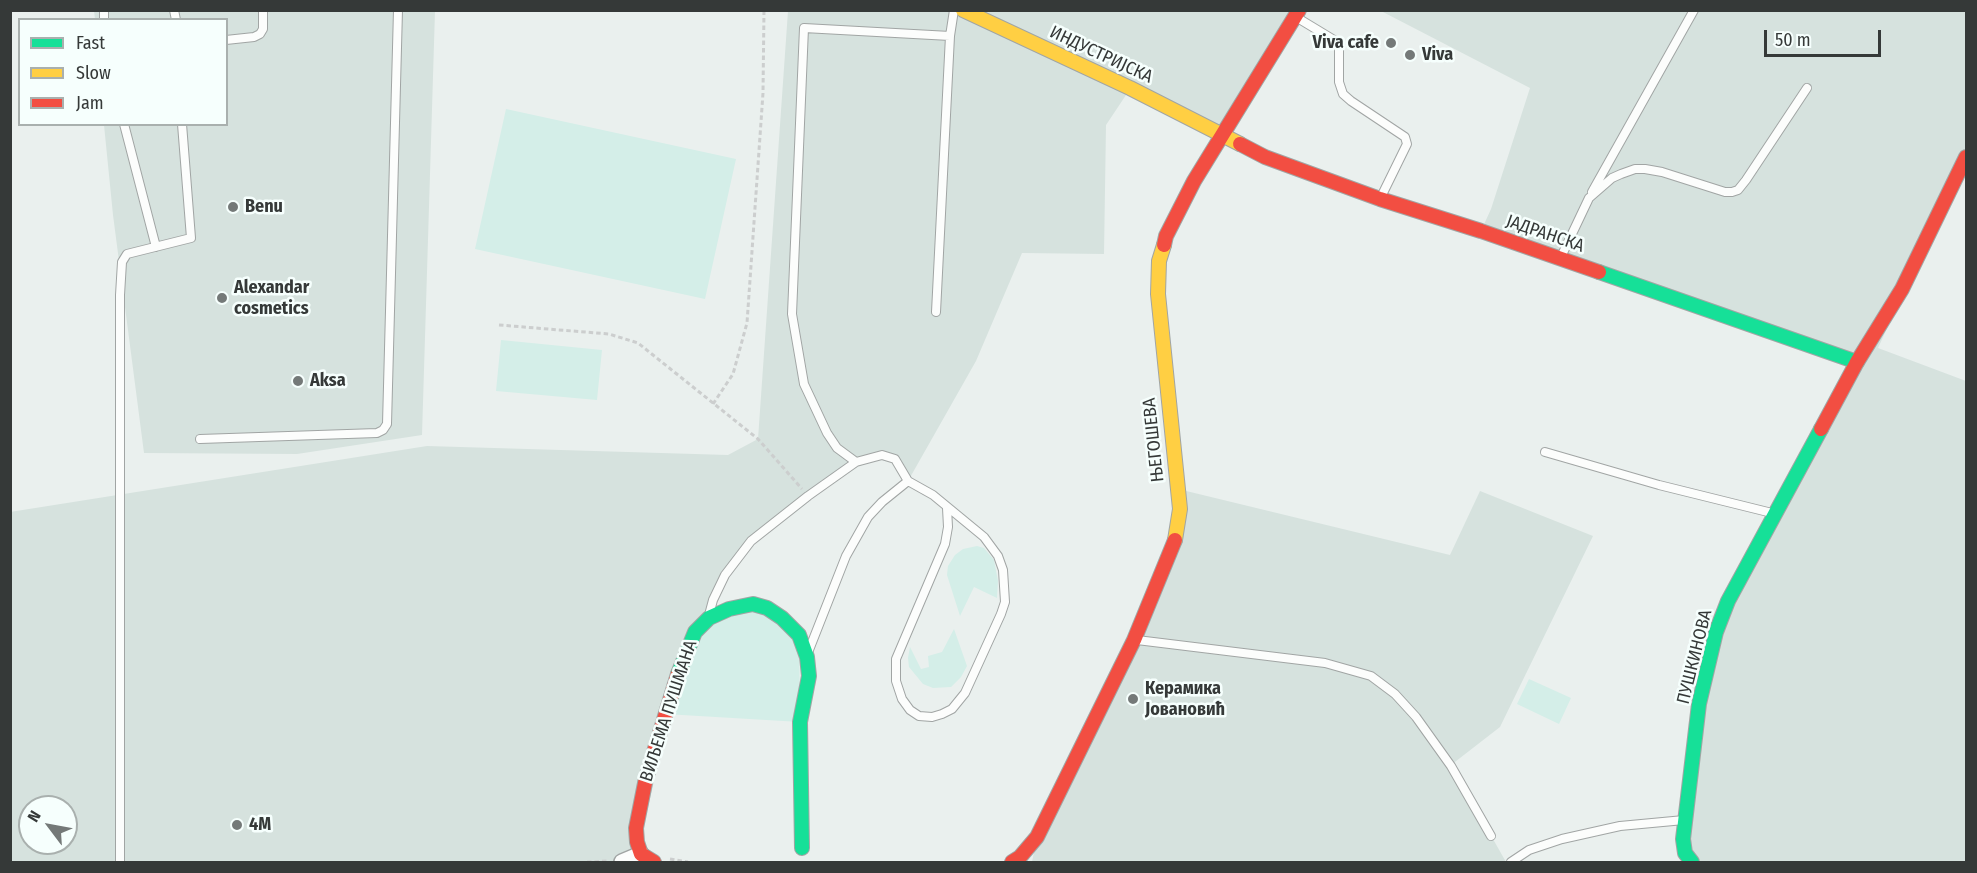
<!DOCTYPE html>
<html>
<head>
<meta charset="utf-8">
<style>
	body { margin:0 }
	#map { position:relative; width:1977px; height:873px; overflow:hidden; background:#eaf0ee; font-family:"Fira Sans Condensed",sans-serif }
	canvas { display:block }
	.frame { position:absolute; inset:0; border:12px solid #353938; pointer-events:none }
	.legend { position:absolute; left:18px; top:18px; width:210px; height:108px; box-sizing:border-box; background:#f6fffd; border:2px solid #a9b0ae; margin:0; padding:8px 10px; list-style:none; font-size:18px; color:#353938 }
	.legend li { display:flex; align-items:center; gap:12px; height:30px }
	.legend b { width:30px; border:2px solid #a9b0ae }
	.north { position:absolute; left:18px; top:795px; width:60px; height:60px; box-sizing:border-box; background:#f6fffd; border:2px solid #a9b0ae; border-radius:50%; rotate:302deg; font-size:16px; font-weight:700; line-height:24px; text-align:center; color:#353938 }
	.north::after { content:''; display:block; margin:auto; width:21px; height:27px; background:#747978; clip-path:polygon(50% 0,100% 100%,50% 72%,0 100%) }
	.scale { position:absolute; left:1764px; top:30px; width:117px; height:27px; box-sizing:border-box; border:3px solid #353938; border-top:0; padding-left:8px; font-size:18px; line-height:21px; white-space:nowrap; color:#353938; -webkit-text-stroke:4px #f6fffd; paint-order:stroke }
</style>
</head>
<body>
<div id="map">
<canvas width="1977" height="873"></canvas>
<div class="frame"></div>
<ul class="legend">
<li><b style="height:8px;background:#16e098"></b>Fast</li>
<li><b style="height:8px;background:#ffcf43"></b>Slow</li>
<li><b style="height:8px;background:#f24e42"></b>Jam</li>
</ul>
<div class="north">N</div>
<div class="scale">50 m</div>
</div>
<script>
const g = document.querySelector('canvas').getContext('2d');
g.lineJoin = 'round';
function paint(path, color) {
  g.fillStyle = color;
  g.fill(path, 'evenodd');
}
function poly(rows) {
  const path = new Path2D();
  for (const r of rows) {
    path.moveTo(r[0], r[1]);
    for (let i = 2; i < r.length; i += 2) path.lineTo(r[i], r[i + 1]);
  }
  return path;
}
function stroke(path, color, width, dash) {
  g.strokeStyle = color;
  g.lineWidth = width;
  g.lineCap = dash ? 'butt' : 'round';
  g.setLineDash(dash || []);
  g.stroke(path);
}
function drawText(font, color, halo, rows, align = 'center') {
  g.font = font + ' "Fira Sans Condensed",sans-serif';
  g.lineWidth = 5;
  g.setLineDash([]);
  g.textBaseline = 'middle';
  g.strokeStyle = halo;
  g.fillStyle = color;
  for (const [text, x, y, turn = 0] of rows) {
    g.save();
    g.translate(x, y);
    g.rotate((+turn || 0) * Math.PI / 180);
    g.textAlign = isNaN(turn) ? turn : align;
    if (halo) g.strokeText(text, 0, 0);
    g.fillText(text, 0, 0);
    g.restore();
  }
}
const built = poly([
	[94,11,435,11,422,435,297,454,144,453,113,215,104,125,226,124,226,20,95,19],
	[788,11,1299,11,1222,136,1130,89,1106,125,1104,254,1022,253,976,361,908,481,895,459,882,455,856,462,751,541,725,575,683,659,635,862,11,862,10,512,427,446,728,455,758,439],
	[30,807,66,807,66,843,30,843],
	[1381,11,1966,11,1966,157,1878,348,1966,381,1966,862,1692,862,1685,853,1716,632,1857,362,1481,231,1491,209,1530,88],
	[1178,489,1450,555,1480,491,1593,536,1500,727,1451,765,1506,862,1032,862,1037,837,1166,566]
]);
const green = poly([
	[506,109,736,159,705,299,475,249],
	[501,340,602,350,597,400,496,391],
	[977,546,984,548,994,560,998,581,997,598,974,587,960,616,947,575,948,566,955,555,963,549],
	[753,604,799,635,800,722,665,714,695,632],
	[954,629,967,666,961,677,951,687,933,688,923,684,909,667,908,658,910,647,921,669,929,667,928,656,942,652],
	[1529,679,1571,698,1559,724,1517,704]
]);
const path = poly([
	[499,325,609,334,638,343,758,439,802,489],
	[713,404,733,374,747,323,763,93,764,10],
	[670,859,688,862],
	[587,862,609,861]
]);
const lane = poly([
	[104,10,104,20],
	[174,10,176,20],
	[1296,17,1334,40,1339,47,1339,82,1343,94,1351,101,1405,137,1407,144,1381,197],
	[950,36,954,10],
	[226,40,254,37,260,34,263,29,263,10],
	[124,124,156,247],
	[1592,192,1694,10],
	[1561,257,1589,198,1612,178,1621,174,1635,169,1645,169,1662,172,1725,192,1732,192,1738,190,1746,180,1807,88],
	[200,439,377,433,383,430,387,424,398,10],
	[1545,452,1659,485,1772,513],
	[856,462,837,448,827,433,804,384,792,314,804,28,950,36,936,312],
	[709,615,713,600,725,575,751,541,808,496,856,462,882,455,895,459,908,481,933,495,984,537,998,556,1003,570,1005,602,1001,614,965,693,952,709,942,714,932,717,919,716,910,710,902,699,896,681,896,659,945,544,948,527,947,508],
	[1137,640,1325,663,1371,676,1395,694,1416,717,1451,766,1491,836],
	[809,650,846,556,868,517,882,502,908,481],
	[120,862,120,295,122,262,127,254,191,238,182,124],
	[1511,862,1529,850,1562,839,1620,826,1684,820]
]);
const street = poly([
	[622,862,641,854]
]);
const fast = poly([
	[1599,272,1857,362],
	[678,674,695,632,709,618,729,609,753,604,767,608,782,618,799,635,807,657,809,676,800,722,802,848],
	[1692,862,1685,853,1683,839,1699,704,1716,632,1728,601,1821,429]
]);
const slow = poly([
	[963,10,1130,88,1240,144],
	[1164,245,1159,261,1158,294,1180,509,1175,540]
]);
const jam = poly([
	[1240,144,1265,157,1380,199,1481,231,1599,272],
	[1164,245,1166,236,1194,181,1299,10],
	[1821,429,1857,362,1902,289,1966,157],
	[654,862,641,854,637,842,636,828,646,778,678,674],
	[1012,862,1020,857,1037,837,1134,640,1175,540]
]);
const markers = [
	[1391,43,6,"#747978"],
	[1410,55,6,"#747978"],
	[233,207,6,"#747978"],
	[222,298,6,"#747978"],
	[298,381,6,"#747978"],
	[1133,699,6,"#747978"],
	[237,825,6,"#747978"]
];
const poiNames = [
	["Viva cafe",1379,43,"right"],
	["Viva",1422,55],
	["Benu",245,207],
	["Alexandar",234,288],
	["cosmetics",234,309],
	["Aksa",310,381],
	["Керамика",1145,689],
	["Јовановић",1145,710],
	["4M",249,825]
];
const streetNames = [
	["ИНДУСТРИЈСКА",1101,55,25],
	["ЈАДРАНСКА",1545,234,19],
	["ЊЕГОШЕВА",1154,440,-96],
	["ПУШКИНОВА",1695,657,-76],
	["ВИЉЕМА ПУШМАНА",669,711,-72]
];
paint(built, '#d6e2de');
paint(green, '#d4eee8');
stroke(lane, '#a1a5a4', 10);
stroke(street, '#a1a5a4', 18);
stroke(fast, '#a1a5a4', 16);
stroke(slow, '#a1a5a4', 16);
stroke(jam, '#a1a5a4', 16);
stroke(path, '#cccece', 3, [4.5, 3]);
stroke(lane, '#fcfdfc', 8);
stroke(street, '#fcfdfc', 15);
stroke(fast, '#16e098', 14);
stroke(slow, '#ffcf43', 14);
stroke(jam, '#f24e42', 14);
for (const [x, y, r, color] of markers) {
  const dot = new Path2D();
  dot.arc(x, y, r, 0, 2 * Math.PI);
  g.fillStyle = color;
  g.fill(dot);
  stroke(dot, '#f6fffd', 2);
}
drawText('bold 18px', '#353938', '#f6fffd', poiNames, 'left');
drawText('18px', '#353938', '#f6fffd', streetNames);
</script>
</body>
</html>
